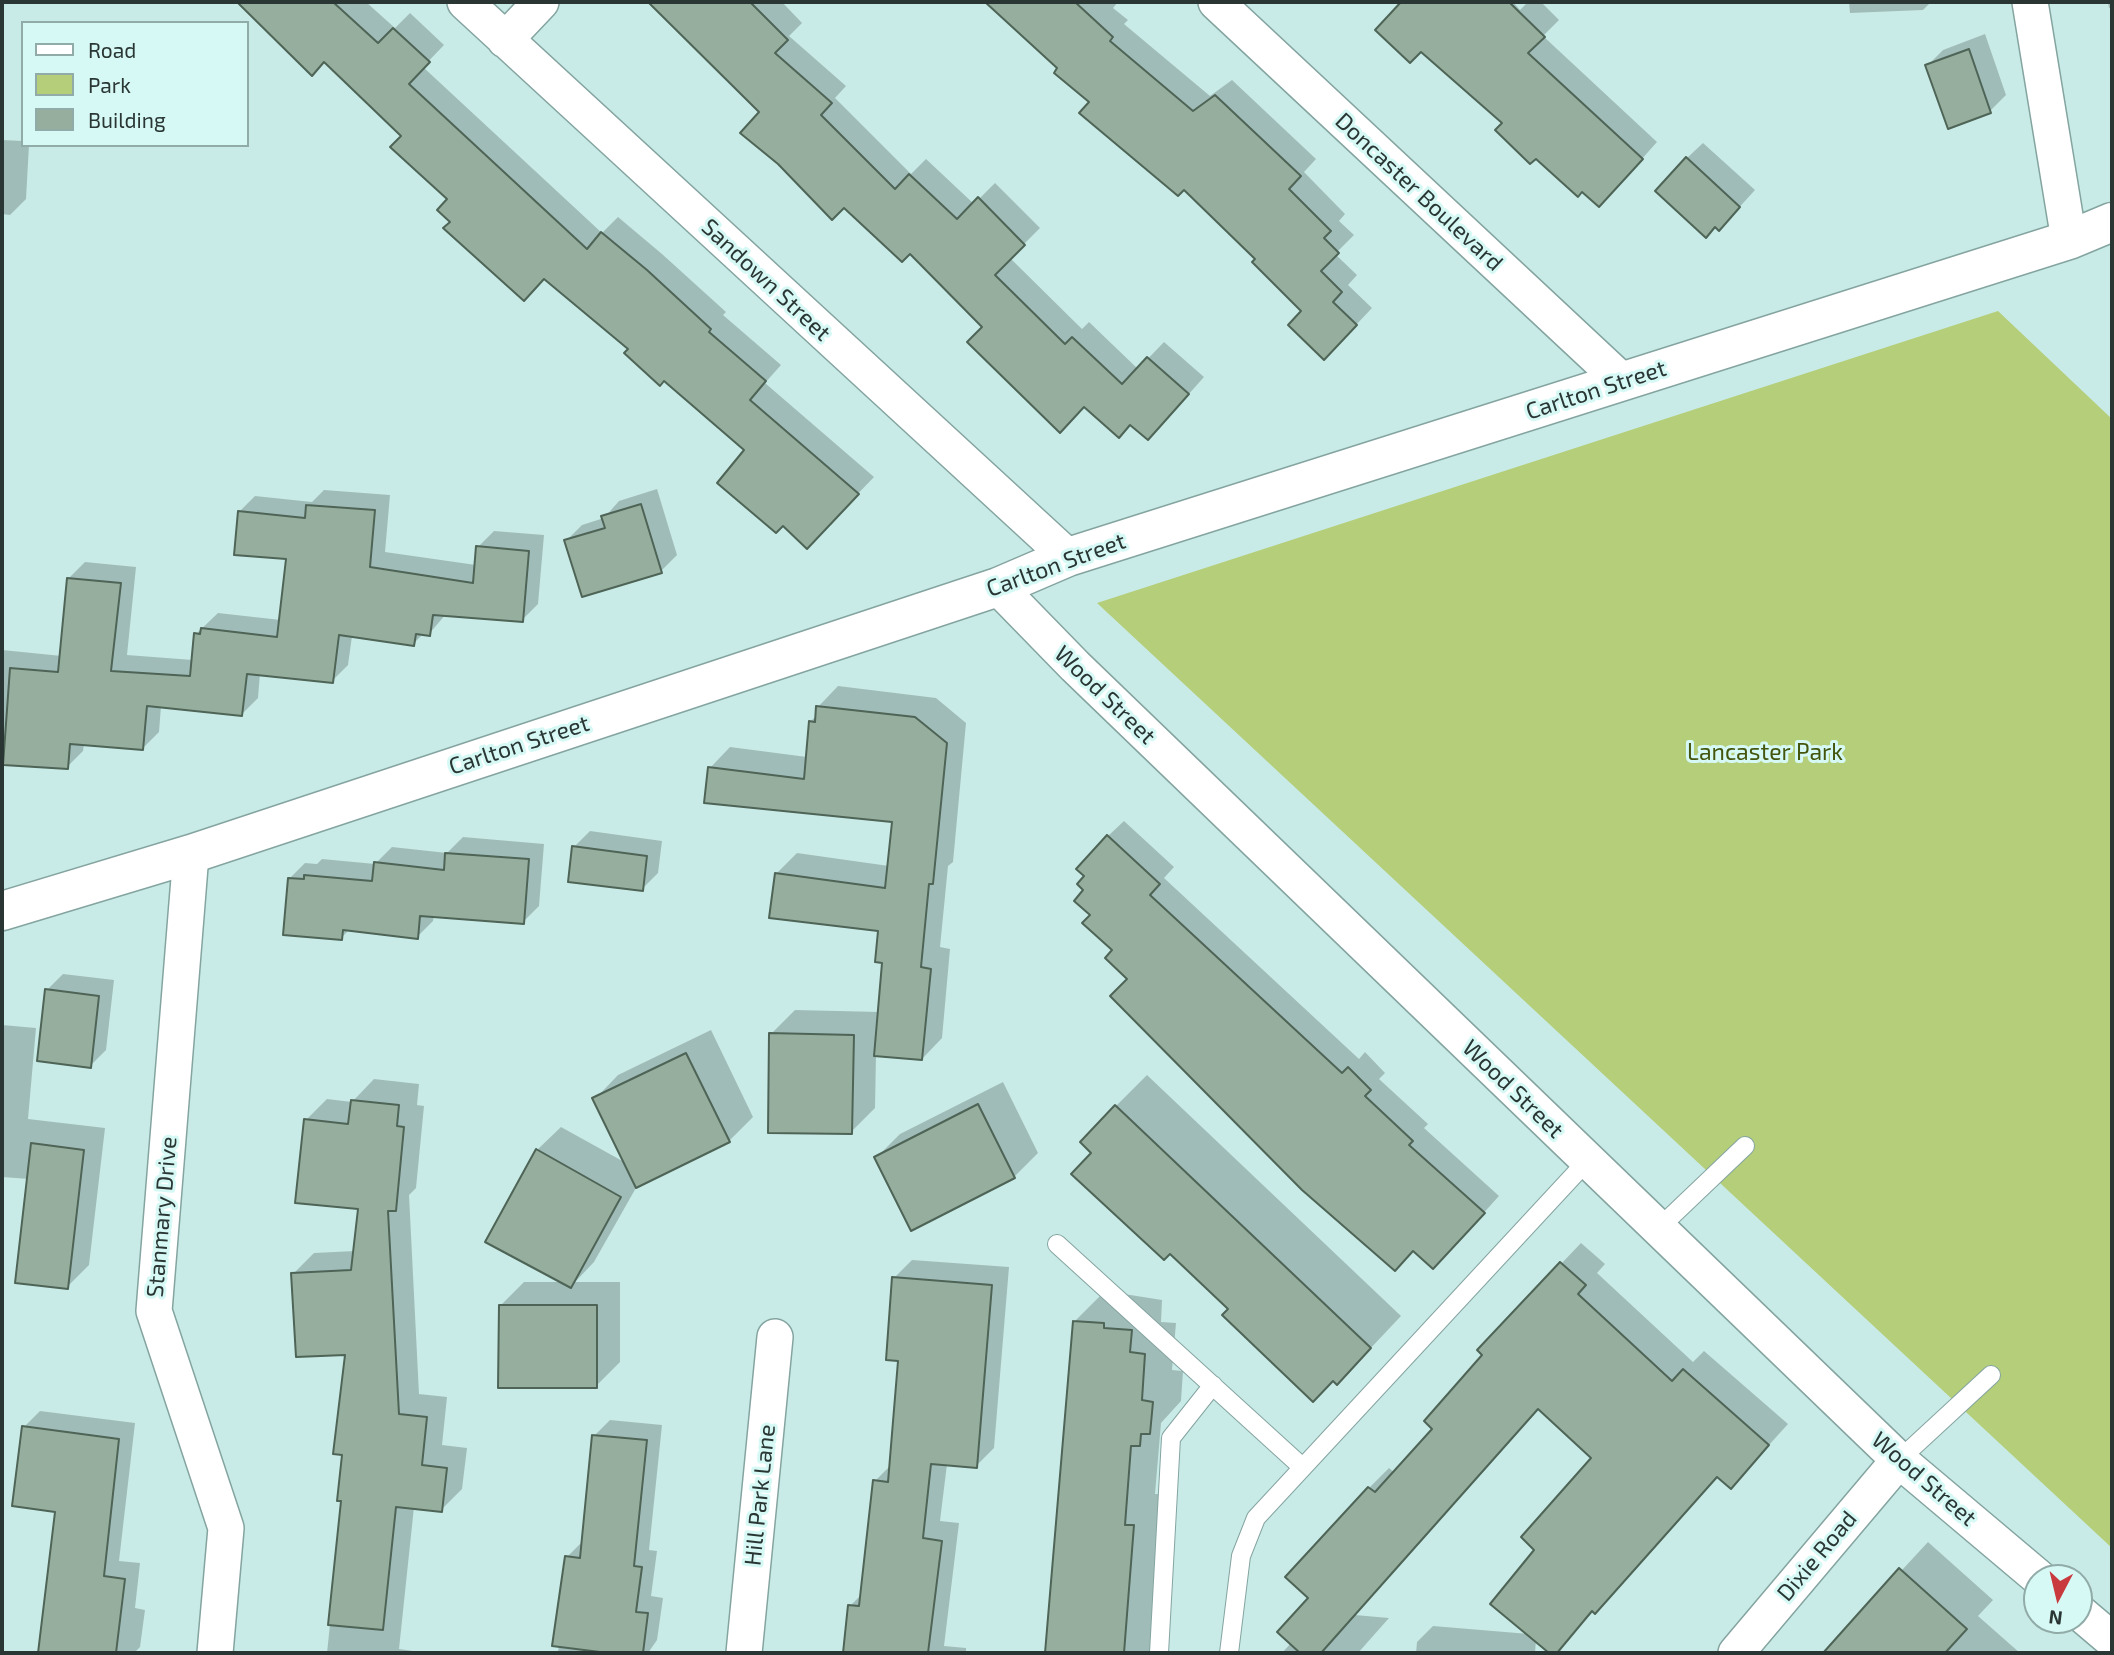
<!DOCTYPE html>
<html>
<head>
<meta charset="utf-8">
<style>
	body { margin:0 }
	#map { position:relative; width:2114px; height:1655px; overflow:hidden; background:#c9ebe7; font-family:"Exo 2",sans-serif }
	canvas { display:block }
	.frame { position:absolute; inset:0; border:4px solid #293634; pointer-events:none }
	.legend { position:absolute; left:21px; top:21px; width:228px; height:126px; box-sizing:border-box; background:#d7f9f5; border:2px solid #91aba8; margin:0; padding:9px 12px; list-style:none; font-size:21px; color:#293634 }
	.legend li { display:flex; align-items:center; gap:14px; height:35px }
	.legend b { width:35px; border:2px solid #91aba8 }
	.north { position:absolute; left:2023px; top:1564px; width:70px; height:70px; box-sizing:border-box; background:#d7f9f5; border:2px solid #91aba8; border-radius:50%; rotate:187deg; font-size:19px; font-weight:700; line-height:28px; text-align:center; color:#293634 }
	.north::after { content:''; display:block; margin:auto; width:24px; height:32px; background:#c93a3e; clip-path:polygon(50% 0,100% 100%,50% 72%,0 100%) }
</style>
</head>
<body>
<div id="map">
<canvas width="2114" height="1655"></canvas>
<div class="frame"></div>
<ul class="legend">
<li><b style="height:9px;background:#fff"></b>Road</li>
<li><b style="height:19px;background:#b5ce7a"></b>Park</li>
<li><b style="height:19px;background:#96ae9e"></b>Building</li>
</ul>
<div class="north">N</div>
</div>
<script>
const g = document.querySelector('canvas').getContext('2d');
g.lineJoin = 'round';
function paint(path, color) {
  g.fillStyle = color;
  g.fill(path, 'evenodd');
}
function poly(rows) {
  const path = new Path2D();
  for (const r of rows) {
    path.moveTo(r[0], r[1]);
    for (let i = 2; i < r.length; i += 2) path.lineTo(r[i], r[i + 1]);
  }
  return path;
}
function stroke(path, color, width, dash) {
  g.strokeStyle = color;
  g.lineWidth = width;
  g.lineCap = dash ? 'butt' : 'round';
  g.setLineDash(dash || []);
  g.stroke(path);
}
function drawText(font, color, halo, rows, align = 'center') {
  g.font = font + ' "Exo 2",sans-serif';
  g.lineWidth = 6;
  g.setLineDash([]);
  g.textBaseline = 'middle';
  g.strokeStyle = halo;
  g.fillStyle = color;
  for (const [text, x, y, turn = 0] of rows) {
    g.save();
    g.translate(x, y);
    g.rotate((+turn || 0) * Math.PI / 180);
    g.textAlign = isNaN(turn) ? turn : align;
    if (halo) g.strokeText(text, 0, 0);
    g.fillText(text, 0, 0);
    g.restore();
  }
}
const green = poly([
	[1998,311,2112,419,2112,1548,1097,603]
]);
const shadow = poly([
	[242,2,366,2,395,28,410,13,444,45,423,67,602,233,618,217,662,254,726,312,723,315,781,365,765,383,874,477,823,530,747,450,545,277,452,222,450,199,403,135,325,60,312,73],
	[653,2,782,2,802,23,789,36,846,86,835,98,911,174,926,159,974,204,995,183,1040,228,1010,258,1082,329,1089,322,1138,369,1164,342,1204,377,1164,422,1131,423,984,327,910,251,761,112],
	[988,2,1118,2,1113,8,1128,20,1124,24,1210,96,1232,80,1316,159,1304,172,1345,214,1339,221,1354,235,1335,254,1357,275,1348,285,1372,308,1340,342,1304,311,1257,259],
	[1400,2,1513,2,1520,10,1528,2,1541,2,1559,20,1543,36,1657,142,1615,189,1582,190,1504,123],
	[1849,2,1931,2,1923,10,1850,13],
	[2088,2,2112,2,2112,8,2109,8,2108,3],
	[1985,34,2006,95,1990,111,1949,126,1927,66,1943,50],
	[2,140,23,141,23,145,29,145,26,199,10,215,2,214],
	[1703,143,1755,190,1735,212,1687,158],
	[657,489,677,555,661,571,566,541,582,525,604,518,619,501],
	[324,490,390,495,385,552,476,565,478,547,494,531,544,535,538,604,522,620,446,614,429,634,424,633,413,644,352,636,348,665,332,681,260,673,258,698,242,714,161,706,159,732,143,748,84,744,83,751,67,767,2,763,2,650,62,656,69,578,85,562,136,567,127,655,193,660,196,634,218,613,281,620,288,558,239,512,255,496,312,502],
	[838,686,936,698,966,723,953,862,948,866,940,947,950,949,942,1038,922,1059,876,1054,875,1108,851,1132,771,1034,795,1010,880,1012,884,962,880,930,776,874,797,853,889,866,894,821,710,768,730,747,807,757,810,722,817,715,818,707],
	[1124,821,1174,867,1164,878,1359,1059,1365,1052,1385,1073,1379,1079,1428,1124,1424,1128,1499,1196,1449,1251,1129,979,1092,915,1086,890,1108,836],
	[590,831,662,841,658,873,642,889,574,847],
	[463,837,544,844,539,906,523,922,434,916,433,921,417,937,350,929,341,938,289,879,305,863,317,864,322,859,375,864,392,847,447,853],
	[63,974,114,980,106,1050,90,1066,47,990],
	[2,1025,36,1028,28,1119,105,1128,89,1265,67,1287,29,1179,2,1177],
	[711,1030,753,1117,729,1141,637,1186,594,1262,575,1282,620,1282,620,1362,596,1386,500,1306,524,1282,562,1282,537,1150,561,1127,626,1163,595,1099,618,1075],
	[1147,1075,1401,1316,1368,1351,1231,1309,1093,1152,1116,1106],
	[374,1079,419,1084,417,1105,424,1106,416,1188,409,1195,419,1394,447,1397,442,1445,467,1448,462,1489,441,1510,414,1507,399,1649,427,1653,327,1653,343,1500,346,1353,293,1274,314,1253,355,1251,360,1207,306,1120,327,1099,352,1102],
	[1003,1082,1038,1153,1014,1177,876,1158,900,1134],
	[1581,1243,1605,1264,1597,1273,1693,1362,1704,1351,1788,1424,1731,1487,1718,1476,1555,1653,1536,1640,1535,1653,1416,1653,1417,1642,1433,1626,1529,1634,1537,1549,1593,1458,1540,1408,1355,1615,1389,1618,1358,1653,1282,1653,1291,1643,1310,1598,1287,1577,1369,1488,1389,1468,1395,1473,1434,1429,1485,1355,1479,1350],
	[912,1260,1009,1267,994,1448,976,1466,947,1464,940,1521,959,1523,944,1646,966,1648,966,1653,852,1653,850,1606,863,1593,875,1481,891,1465,900,1359,894,1278],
	[1105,1291,1162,1300,1161,1322,1176,1323,1172,1370,1183,1371,1181,1401,1161,1423,1155,1494,1165,1494,1153,1653,1047,1653,1074,1322],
	[40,1411,135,1423,119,1561,140,1563,135,1608,145,1610,140,1647,134,1653,40,1653,57,1510,24,1427],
	[610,1420,662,1425,649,1550,657,1551,651,1596,663,1598,657,1640,648,1653,558,1653,567,1557,583,1541,594,1436],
	[1928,1542,1993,1600,1978,1616,2020,1653,1825,1653]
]);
const building = poly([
	[237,2,333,2,378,43,393,28,430,62,409,84,587,249,601,232,647,270,711,329,709,332,766,381,750,400,859,494,807,549,783,526,776,533,717,483,744,450,664,381,660,386,624,353,628,349,544,279,524,301,443,228,450,222,437,210,447,199,390,147,401,136,324,62,312,76,237,2],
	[648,2,750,2,788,40,775,53,832,103,821,115,895,189,909,174,957,219,978,197,1025,245,995,275,1065,344,1072,337,1122,384,1147,357,1189,394,1148,440,1130,425,1119,438,1084,407,1060,433,967,342,982,327,910,254,902,262,844,208,832,220,778,164,740,133,759,112,648,2],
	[985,2,1075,2,1113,37,1110,41,1193,111,1215,95,1301,176,1289,189,1331,231,1324,238,1339,253,1321,271,1342,292,1333,302,1357,325,1324,360,1288,325,1301,311,1252,262,1255,259,1184,190,1178,196,1079,113,1089,102,1054,73,1057,68,985,2],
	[1401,2,1509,2,1545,37,1528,53,1643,159,1599,207,1582,192,1578,197,1536,159,1530,164,1495,130,1502,123,1421,52,1410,63,1375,30,1401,2],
	[1969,49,1991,113,1948,129,1925,65,1969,49],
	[1686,157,1740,207,1719,231,1715,227,1706,238,1655,191,1686,157],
	[641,504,662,573,582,597,564,540,605,528,601,516,641,504],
	[306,505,375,510,370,567,473,583,476,546,529,551,523,622,433,615,430,636,416,634,414,646,339,635,333,683,247,674,242,716,147,706,143,750,70,744,68,769,3,765,10,668,58,672,67,578,121,583,111,671,190,676,194,633,200,634,201,628,277,637,286,559,234,555,238,511,305,518,306,505],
	[816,706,915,717,947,743,933,884,929,884,921,967,931,969,922,1060,874,1056,882,963,875,962,878,931,769,918,775,873,885,888,892,822,704,803,708,767,804,779,809,721,815,722,816,706],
	[1107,835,1160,884,1150,895,1342,1073,1348,1067,1371,1090,1365,1096,1413,1141,1409,1145,1485,1213,1433,1269,1413,1251,1395,1271,1302,1190,1110,996,1127,979,1105,958,1112,950,1082,923,1090,915,1074,901,1083,890,1077,884,1084,876,1076,869,1107,835],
	[572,846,647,856,643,891,568,882,572,846],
	[445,853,529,859,524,924,420,916,418,939,343,930,342,940,283,935,288,878,304,879,304,875,372,881,374,862,444,870,445,853],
	[45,989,99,996,91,1068,37,1061,45,989],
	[769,1033,854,1035,852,1134,768,1133,769,1033],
	[686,1053,730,1142,636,1188,592,1098,686,1053],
	[351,1100,399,1105,397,1126,404,1127,396,1211,388,1211,399,1414,427,1417,422,1465,447,1468,442,1512,396,1507,383,1630,328,1625,341,1501,337,1501,342,1455,333,1454,345,1355,296,1357,291,1273,351,1270,358,1209,295,1203,304,1119,348,1124,351,1100],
	[978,1104,1015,1178,911,1231,874,1157,978,1104],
	[1115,1105,1371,1348,1337,1385,1333,1381,1313,1402,1222,1315,1228,1309,1170,1254,1164,1260,1071,1174,1091,1153,1080,1142,1115,1105],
	[31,1143,84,1150,68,1289,15,1283,31,1143],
	[536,1149,621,1197,571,1288,485,1242,536,1149],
	[1560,1262,1586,1285,1578,1294,1672,1381,1683,1369,1769,1445,1731,1489,1717,1477,1595,1614,1592,1611,1557,1653,1549,1653,1490,1604,1534,1550,1521,1537,1591,1458,1538,1409,1321,1653,1300,1653,1277,1632,1308,1598,1285,1577,1368,1487,1375,1492,1432,1429,1424,1421,1482,1355,1477,1350,1560,1262],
	[892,1277,992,1285,977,1468,931,1464,923,1538,942,1541,928,1653,843,1653,848,1605,859,1606,873,1480,888,1482,898,1361,886,1360,892,1277],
	[499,1305,597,1305,597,1388,498,1388,499,1305],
	[1073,1321,1104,1323,1104,1328,1132,1330,1130,1352,1145,1354,1142,1400,1153,1402,1150,1434,1141,1434,1140,1446,1131,1446,1125,1525,1134,1525,1124,1653,1045,1653,1073,1321],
	[22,1426,119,1439,104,1576,125,1579,116,1653,38,1653,55,1512,12,1506,22,1426],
	[592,1435,647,1440,634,1566,642,1567,636,1612,648,1613,643,1653,608,1653,552,1646,565,1556,580,1558,592,1435],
	[1899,1568,1967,1629,1945,1653,1823,1653,1899,1568]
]);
const lane = poly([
	[1660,1227,1745,1146],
	[1057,1244,1301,1466],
	[1899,1460,1991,1375],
	[1159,1653,1171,1438,1213,1385],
	[1229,1653,1241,1556,1256,1518,1587,1161]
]);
const street = poly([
	[465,2,1068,557],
	[1216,2,1623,382],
	[2030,2,2069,240],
	[505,40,541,2],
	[998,587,1075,666,1899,1460,2039,1578],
	[191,854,154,1311,226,1528,215,1653],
	[2079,1612,2112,1640],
	[744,1653,775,1337],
	[1736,1653,1899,1460]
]);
const secondary = poly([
	[2,911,191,854,998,587,1068,557,2069,240,2112,222]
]);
const streetNames = [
	["Doncaster Boulevard",1419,192,43],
	["Sandown Street",766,280,43],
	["Carlton Street",1596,390,-18],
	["Carlton Street",1056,565,-20],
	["Wood Street",1105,695,44],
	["Carlton Street",519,745,-18],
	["Wood Street",1513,1089,44],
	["Stanmary Drive",162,1217,-85],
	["Wood Street",1924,1479,41],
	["Hill Park Lane",760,1495,-84],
	["Dixie Road",1817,1556,-50]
];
const parkNames = [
	["Lancaster Park",1765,752]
];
paint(green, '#b5ce7a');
paint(shadow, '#0003');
paint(building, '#96ae9e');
stroke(building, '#4e6456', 2);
stroke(lane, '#84a4a0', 20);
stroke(street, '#84a4a0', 38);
stroke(secondary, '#84a4a0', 41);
stroke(lane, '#fff', 18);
stroke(street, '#fff', 35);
stroke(secondary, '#fff', 38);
drawText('23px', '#293634', '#d7f9f5', streetNames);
drawText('23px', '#44550d', '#d7f9f5', parkNames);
</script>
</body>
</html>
